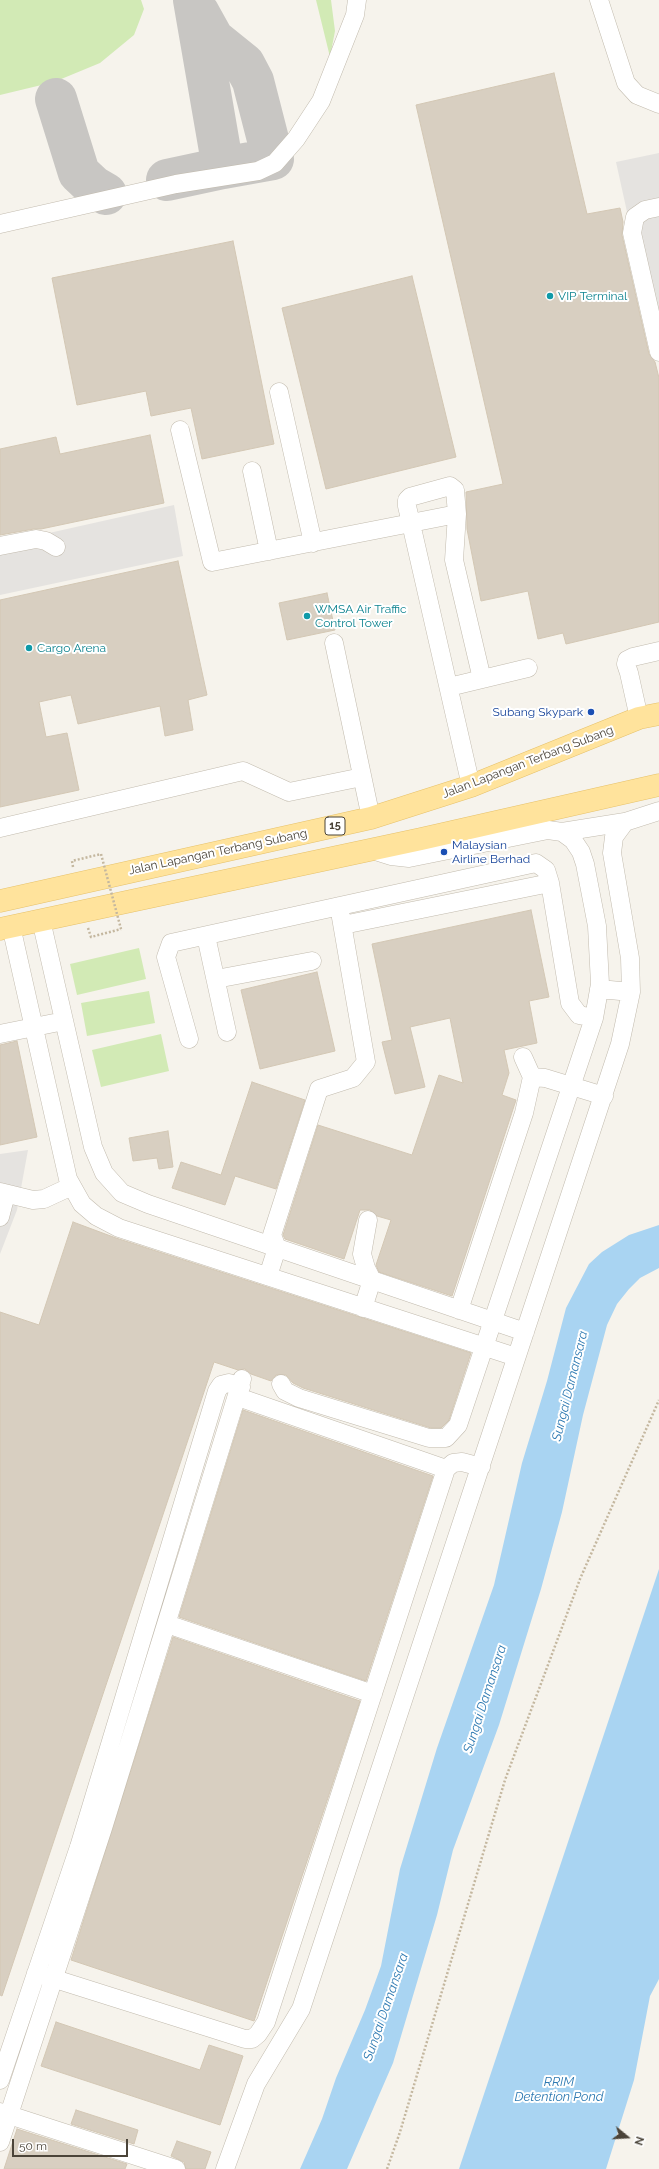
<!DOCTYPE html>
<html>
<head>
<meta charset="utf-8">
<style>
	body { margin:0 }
	#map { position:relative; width:659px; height:2169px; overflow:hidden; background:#f6f3ec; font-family:Raleway,sans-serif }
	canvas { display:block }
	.north { position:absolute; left:607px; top:2117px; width:40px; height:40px; -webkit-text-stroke:3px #fff; paint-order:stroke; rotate:108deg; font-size:11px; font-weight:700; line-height:16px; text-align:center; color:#4b4439 }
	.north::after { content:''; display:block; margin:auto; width:14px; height:18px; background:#4b4439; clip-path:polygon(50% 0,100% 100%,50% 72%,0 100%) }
	.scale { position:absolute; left:12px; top:2139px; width:116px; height:18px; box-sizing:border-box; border:2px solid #4b4439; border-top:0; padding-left:5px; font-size:12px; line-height:14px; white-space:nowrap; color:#4b4439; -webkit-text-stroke:3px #fff; paint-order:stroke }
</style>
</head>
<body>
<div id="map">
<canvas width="659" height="2169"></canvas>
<div class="north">N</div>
<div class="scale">50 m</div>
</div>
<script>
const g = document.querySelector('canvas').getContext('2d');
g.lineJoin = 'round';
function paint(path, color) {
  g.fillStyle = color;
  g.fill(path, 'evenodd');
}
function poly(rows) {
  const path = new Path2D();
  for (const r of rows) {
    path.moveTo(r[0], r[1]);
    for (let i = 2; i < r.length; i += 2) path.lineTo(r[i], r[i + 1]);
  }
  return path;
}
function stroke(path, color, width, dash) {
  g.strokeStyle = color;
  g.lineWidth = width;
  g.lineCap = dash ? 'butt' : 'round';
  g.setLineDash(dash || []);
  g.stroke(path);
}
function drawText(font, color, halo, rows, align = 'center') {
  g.font = font + ' Raleway,sans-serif';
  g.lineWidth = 4;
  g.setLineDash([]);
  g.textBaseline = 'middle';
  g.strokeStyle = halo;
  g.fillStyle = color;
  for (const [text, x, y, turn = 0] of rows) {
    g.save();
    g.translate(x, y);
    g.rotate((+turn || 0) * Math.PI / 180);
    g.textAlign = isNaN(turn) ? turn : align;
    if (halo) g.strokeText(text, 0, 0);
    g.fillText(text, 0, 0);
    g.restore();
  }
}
const green = poly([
	[0,0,141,0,144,9,134,35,100,63,54,82,0,95],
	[316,0,331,0,335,31,330,57],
	[139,948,146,979,77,995,70,964],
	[149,991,155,1023,87,1036,81,1003],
	[161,1034,169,1071,101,1087,92,1050]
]);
const parking = poly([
	[659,153,659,357,616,162],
	[174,505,183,556,0,595,0,544],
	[28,1150,17,1210,0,1254,0,1154]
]);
const water = poly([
	[659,1225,659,1268,640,1278,629,1289,617,1304,607,1325,583,1415,562,1512,541,1589,499,1725,453,1850,437,1915,393,2063,347,2169,300,2169,322,2119,336,2078,365,2010,381,1966,400,1869,437,1748,494,1585,522,1463,547,1381,566,1308,589,1264,602,1252,629,1235],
	[659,1569,659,1979,650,1996,634,2080,606,2169,459,2169]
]);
const taxiway = poly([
	[198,12,213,39,244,64,253,81,273,159,223,168],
	[56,99,79,173,94,187,106,194],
	[167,180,223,168,194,0]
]);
const building = poly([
	[554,73,587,214,620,208,623,222,622,235,649,354,655,362,659,378,659,622,566,644,563,633,538,639,528,591,481,601,467,529,466,492,503,484,416,105,554,73],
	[233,241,274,444,202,459,191,408,151,416,146,391,77,405,52,278,233,241],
	[412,276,456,457,326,489,282,308,412,276],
	[150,435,164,503,41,529,34,529,0,535,0,449,56,437,60,454,150,435],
	[178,561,207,695,188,700,193,730,165,736,160,706,78,724,71,695,39,702,46,737,67,733,79,790,0,807,0,600,178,561],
	[327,593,335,630,287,640,279,603,327,593],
	[531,910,549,997,529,1001,537,1043,504,1050,509,1073,502,1095,516,1100,452,1296,379,1272,376,1265,391,1220,377,1216,370,1210,360,1210,344,1259,285,1239,283,1235,318,1125,412,1155,439,1075,463,1083,450,1018,410,1027,425,1087,395,1094,382,1042,392,1040,372,944,531,910],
	[317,972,335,1051,260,1069,241,990,317,972],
	[17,1041,37,1137,0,1145,0,1045,17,1041],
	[252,1082,305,1100,276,1189,235,1176,225,1205,172,1188,181,1162,221,1175,252,1082],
	[168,1131,173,1167,159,1169,157,1158,133,1161,129,1138,168,1131],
	[73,1222,116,1238,471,1353,449,1420,441,1428,431,1428,303,1388,293,1383,286,1375,276,1375,271,1381,251,1374,245,1369,238,1370,214,1362,2,1996,0,1995,0,1312,39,1325,73,1222],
	[243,1410,433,1476,366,1681,179,1617,243,1410],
	[173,1637,360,1701,254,2021,71,1960,173,1637],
	[56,2022,200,2070,209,2045,243,2056,220,2125,41,2066,56,2022],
	[76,2110,138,2130,134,2144,71,2124,76,2110],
	[17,2129,127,2164,125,2169,4,2169,17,2129],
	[177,2141,211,2152,205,2169,186,2169,184,2162,171,2156,177,2141]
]);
const path = poly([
	[73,867,72,861,101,854],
	[88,928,91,937,121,929],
	[387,2169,400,2132,505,1780,580,1579,659,1400]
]);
const minor = poly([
	[599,0,626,83,637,95,659,104],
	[659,207,645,210,635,217,632,233,659,352],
	[0,224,176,184,258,171,275,163,296,139,321,101,355,15,357,0],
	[279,392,313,543],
	[180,430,212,562,457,514],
	[252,471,269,551],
	[0,546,36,539,46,541,56,547],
	[334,643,371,818],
	[449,687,528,668],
	[639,718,629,673,626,664,627,660,633,657,659,651],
	[471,786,407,506,407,500,410,497,450,486,455,490,457,514,454,560,482,679],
	[0,828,243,771,289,792,362,777],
	[562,832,625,822],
	[41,920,93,1147,104,1173,122,1193,148,1204,525,1332],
	[343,925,550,883],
	[11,926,68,1179,82,1204,96,1216,119,1228,516,1357],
	[206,936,227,1032],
	[216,979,312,961],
	[599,989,631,992],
	[0,1034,64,1021],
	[189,1039,166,957,171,943,536,863,546,870,550,883,570,1003,579,1015,594,1018],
	[532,1077,545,1078,604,1096],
	[0,1192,33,1200,44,1199,72,1186],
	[0,1217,6,1194],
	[268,1276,277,1248,272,1235,319,1089,353,1078,366,1062,339,906],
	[363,1308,372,1280,366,1268,362,1254,368,1220],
	[459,1310,524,1113,532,1077,523,1057],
	[281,1384,285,1391,299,1398,429,1438,446,1438,458,1425,594,1018,600,984,597,926,585,864,581,852,573,840,562,832,548,830,409,858,391,856,372,850],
	[238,1397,446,1469],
	[167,1624,373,1694],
	[36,1973,245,2039,252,2039,258,2034,266,2022,446,1469,453,1463,462,1462,481,1467],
	[0,2080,79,1847,217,1391,221,1385,229,1383,241,1387],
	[0,2112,176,2169],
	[0,2142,103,1828,242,1379],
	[225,2169,256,2084,301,2009,620,1044,631,992,630,958,612,853,614,837,625,822,659,811]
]);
const major = poly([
	[0,901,371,818,471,786,639,718,659,714],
	[0,929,421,839,659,785]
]);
const pathBridge = poly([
	[101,854,121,929]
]);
const markers = [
	[550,296,4,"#0f9aa8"],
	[307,616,4,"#0f9aa8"],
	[29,648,4,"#0f9aa8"],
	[591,712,4,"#1a4fb4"],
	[444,852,4,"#1a4fb4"]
];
const shields = [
	[335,826,20]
];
const shieldNames = [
	["15",335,826]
];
const cultureNames = [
	["VIP Terminal",558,296],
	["WMSA Air Traffic",315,609],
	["Control Tower",315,623],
	["Cargo Arena",37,648]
];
const transitNames = [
	["Subang Skypark",583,712],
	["Malaysian",452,845,"left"],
	["Airline Berhad",452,859,"left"]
];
const streetNames = [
	["Jalan Lapangan Terbang Subang",528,762,-21],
	["Jalan Lapangan Terbang Subang",218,852,-12]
];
const waterNames = [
	["Sungai Damansara",570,1386,-76],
	["Sungai Damansara",485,1699,-72],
	["Sungai Damansara",386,2007,-71],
	["RRIM",559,2082],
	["Detention Pond",559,2097]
];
paint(green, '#d2eab5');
paint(parking, '#e5e3e0');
paint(water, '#a9d4f2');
stroke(taxiway, '#c8c6c3', 42);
paint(building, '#d8cfc1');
stroke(building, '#d3c7b4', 1);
stroke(minor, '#c2bbae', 19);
stroke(major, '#e6c16a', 23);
stroke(path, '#c4b79f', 2.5, [2, 2]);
stroke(minor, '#fff', 18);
stroke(major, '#ffe39c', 22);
stroke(pathBridge, '#c4b79f', 2.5, [2, 2]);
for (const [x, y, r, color] of markers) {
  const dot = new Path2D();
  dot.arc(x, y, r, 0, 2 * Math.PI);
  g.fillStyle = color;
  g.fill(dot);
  stroke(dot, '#fff', 1.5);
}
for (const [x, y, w] of shields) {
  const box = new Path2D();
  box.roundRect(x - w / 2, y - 9, w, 18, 3);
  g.fillStyle = '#fff';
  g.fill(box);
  stroke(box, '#4b4439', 1);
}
drawText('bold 11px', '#4b4439', null, shieldNames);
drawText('12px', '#0d838f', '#fff', cultureNames, 'left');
drawText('12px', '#164399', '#fff', transitNames, 'right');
drawText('12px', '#4b4439', '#fff', streetNames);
drawText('italic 13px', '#2e7ab2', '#fff', waterNames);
</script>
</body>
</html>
